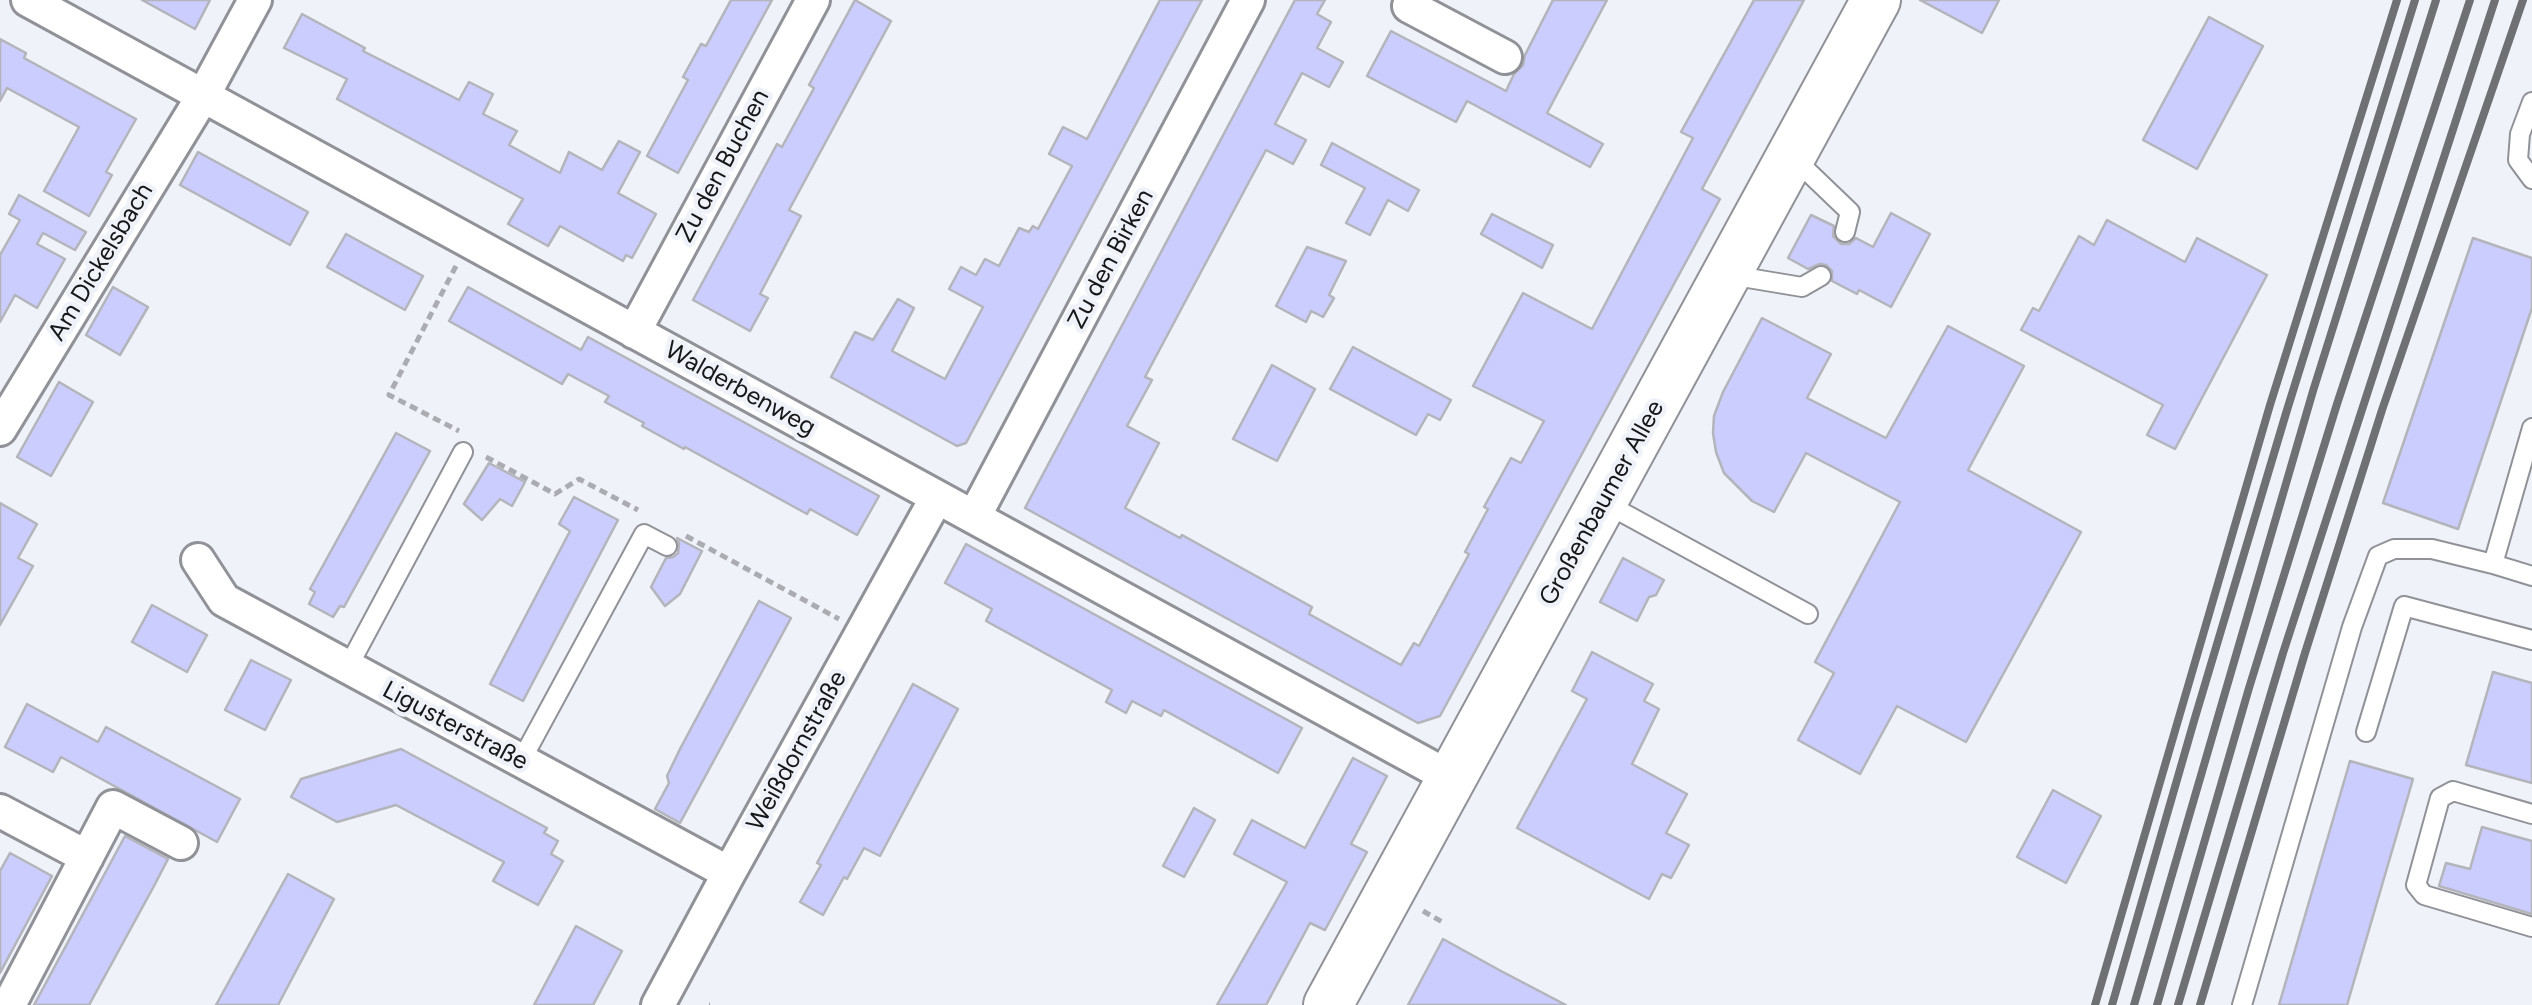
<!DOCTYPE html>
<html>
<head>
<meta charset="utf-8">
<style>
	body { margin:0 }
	canvas { display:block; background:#eff2f8 }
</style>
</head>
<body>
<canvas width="2532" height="1005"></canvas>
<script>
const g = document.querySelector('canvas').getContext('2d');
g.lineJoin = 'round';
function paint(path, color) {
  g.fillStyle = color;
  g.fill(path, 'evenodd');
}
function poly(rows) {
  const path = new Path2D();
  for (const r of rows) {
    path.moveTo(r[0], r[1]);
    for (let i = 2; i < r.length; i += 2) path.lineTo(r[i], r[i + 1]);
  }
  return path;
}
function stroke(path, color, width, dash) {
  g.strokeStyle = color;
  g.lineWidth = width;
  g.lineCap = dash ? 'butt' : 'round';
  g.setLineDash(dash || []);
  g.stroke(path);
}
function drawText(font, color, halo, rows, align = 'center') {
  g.font = font + ' Figtree,sans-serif';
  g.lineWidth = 9;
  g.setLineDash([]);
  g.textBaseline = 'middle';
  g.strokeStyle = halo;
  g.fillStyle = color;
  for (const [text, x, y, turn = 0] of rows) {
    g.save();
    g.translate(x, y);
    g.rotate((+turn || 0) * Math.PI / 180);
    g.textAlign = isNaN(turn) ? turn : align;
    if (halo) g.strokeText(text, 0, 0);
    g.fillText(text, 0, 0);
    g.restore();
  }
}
const building = poly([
	[142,0,210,0,195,29,142,0],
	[731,0,772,0,678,173,647,156,688,80,683,77,701,44,706,46,731,0],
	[855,0,891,21,789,210,801,216,760,294,768,298,750,331,693,300,777,144,782,147,814,88,809,85,855,0],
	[1160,0,1202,0,966,443,957,446,831,377,855,332,873,340,898,299,914,308,892,351,945,379,983,307,949,289,961,267,976,275,985,259,999,266,1019,228,1029,232,1033,226,1038,229,1072,166,1049,154,1063,127,1087,139,1160,0],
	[1295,0,1325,0,1317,14,1331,22,1317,48,1343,62,1329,87,1302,73,1275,124,1306,140,1293,164,1266,150,1145,377,1152,380,1127,426,1159,443,1125,508,1180,538,1182,535,1312,607,1309,614,1401,665,1414,643,1419,646,1469,554,1465,552,1488,509,1484,507,1511,458,1521,463,1544,421,1473,386,1523,293,1592,329,1693,138,1681,132,1754,0,1804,0,1702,189,1720,199,1440,716,1418,723,1025,508,1295,0],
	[1553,0,1607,0,1547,113,1603,144,1590,167,1467,101,1456,122,1367,76,1391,31,1506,91,1514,74,1523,65,1525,55,1553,0],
	[1920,0,1999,0,1982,33,1920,0],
	[302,14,365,48,363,51,459,100,469,82,493,94,483,114,517,131,509,145,560,173,569,152,602,170,619,141,640,152,618,193,656,214,632,258,626,255,623,261,560,226,548,246,508,224,523,199,337,99,347,79,284,48,302,14],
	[2209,17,2263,46,2197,169,2143,140,2209,17],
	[0,39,26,53,24,58,136,119,106,172,112,175,89,216,44,191,79,127,7,88,0,101,0,39],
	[1332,143,1419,190,1408,211,1388,200,1370,235,1346,223,1365,188,1321,165,1332,143],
	[198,152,308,212,290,245,180,185,198,152],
	[19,195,86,232,75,250,43,233,37,244,65,259,37,308,15,295,0,322,0,255,20,220,9,214,19,195],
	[1891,213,1930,234,1891,307,1859,290,1857,294,1832,281,1832,271,1826,265,1820,264,1808,269,1788,258,1811,215,1834,226,1833,236,1841,244,1849,244,1856,238,1873,247,1891,213],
	[1492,214,1553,245,1542,268,1481,234,1492,214],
	[2107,220,2185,262,2197,238,2267,275,2175,449,2147,435,2163,405,2021,330,2033,308,2039,311,2079,236,2094,245,2107,220],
	[346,234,423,276,405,310,327,267,346,234],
	[2473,238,2532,258,2532,308,2458,529,2383,503,2473,238],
	[1307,247,1346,261,1329,295,1334,298,1323,317,1311,311,1306,322,1276,306,1307,247],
	[113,287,148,307,120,355,86,335,113,287],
	[468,287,581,350,588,337,879,496,857,535,810,509,807,514,685,447,684,449,642,426,644,423,605,402,609,396,568,374,562,384,449,321,468,287],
	[1762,318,1831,354,1807,398,1886,438,1948,326,2024,366,1968,470,2081,532,1966,742,1897,706,1860,774,1798,740,1834,673,1815,662,1900,502,1806,453,1774,512,1752,501,1724,473,1716,452,1713,433,1714,416,1723,392,1762,318],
	[1353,347,1451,400,1440,420,1428,414,1416,435,1330,389,1353,347],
	[1272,365,1315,389,1277,461,1233,439,1272,365],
	[59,382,93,402,51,476,17,457,59,382],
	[396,433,430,451,344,607,340,606,333,617,309,604,315,592,310,589,396,433],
	[489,463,525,482,512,506,500,499,482,520,464,504,489,463],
	[574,497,618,520,523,701,490,684,570,531,559,524,574,497],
	[0,503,37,524,18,558,33,566,0,625,0,503],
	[677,538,702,551,680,594,665,606,651,587,666,558,673,557,678,553,679,544,677,538],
	[966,544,1302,728,1278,773,1164,710,1161,716,1132,701,1126,713,1106,702,1112,690,986,621,992,609,945,583,966,544],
	[1623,558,1664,580,1656,595,1649,597,1637,621,1600,602,1623,558],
	[759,601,791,618,680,823,655,809,669,783,667,776,680,749,759,601],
	[152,605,207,635,187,672,132,642,152,605],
	[1592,652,1653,684,1644,701,1659,709,1632,764,1687,794,1666,833,1689,845,1671,878,1662,874,1649,899,1517,828,1587,699,1572,691,1592,652],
	[251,660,291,680,265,730,225,710,251,660],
	[2493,672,2532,683,2532,783,2466,765,2493,672],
	[913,684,958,709,880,856,864,848,847,879,844,877,823,915,800,902,821,865,817,863,913,684],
	[27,704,98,742,106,727,240,799,217,842,61,757,53,772,5,747,27,704],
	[401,749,547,828,544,833,558,841,551,854,563,861,538,905,493,881,504,862,396,805,337,822,291,797,301,779,401,749],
	[1353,758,1387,776,1351,844,1367,852,1325,930,1310,923,1266,1005,1217,1005,1287,882,1234,854,1252,820,1305,848,1353,758],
	[2350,761,2413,779,2347,1005,2279,1005,2350,761],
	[2053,790,2101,816,2066,883,2017,857,2053,790],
	[1194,808,1215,820,1184,877,1163,866,1194,808],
	[2482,827,2532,841,2532,914,2439,886,2446,863,2470,869,2482,827],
	[125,836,168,859,154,886,89,1005,34,1005,125,836],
	[10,853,52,876,0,973,0,871,10,853],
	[288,874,334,899,278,1005,216,1005,288,874],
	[576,926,622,951,593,1005,534,1005,576,926],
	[1443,939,1501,971,1566,1005,1408,1005,1443,939]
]);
const path = poly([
	[456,266,389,395,459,431],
	[486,457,555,494,579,479,638,510],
	[686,536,839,619],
	[1423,911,1444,923],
	[709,1005,710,1005]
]);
const service = poly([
	[2532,102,2520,134,2518,160,2532,179],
	[1791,160,1802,166,1850,212,1845,232],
	[1729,270,1742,277,1802,287,1821,276],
	[2532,428,2493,564,2532,576],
	[1603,502,1808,614],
	[348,667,463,452],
	[2366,732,2404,606,2532,640],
	[521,761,644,534,667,546],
	[2532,814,2453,791,2440,798,2416,885,2424,895,2532,927],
	[2242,1005,2352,627,2378,556,2394,549,2432,549,2493,564]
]);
const minor = poly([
	[28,0,1451,778],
	[1412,0,1409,6,1505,57],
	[634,332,813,0],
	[0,429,203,96,255,0],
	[974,517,1248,0],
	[198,560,224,600,729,873],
	[0,811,87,857],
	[9,1005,113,807,181,843],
	[658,1005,729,873,937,497]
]);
const secondary = poly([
	[1328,1005,1876,0]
]);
const rail = poly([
	[2095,1005,2270,405,2397,0],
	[2112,1005,2194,721,2287,410,2415,0],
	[2134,1005,2313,391,2436,0],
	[2157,1005,2249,688,2337,404,2470,0],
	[2178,1005,2283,653,2495,0],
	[2200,1005,2305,653,2382,410,2523,0]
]);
const streetNames = [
	["Zu den Buchen",723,166,-62],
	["Zu den Birken",1111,259,-62],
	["Am Dickelsbach",101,262,-59],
	["Walderbenweg",740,389,29],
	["Großenbaumer Allee",1602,503,-61],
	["Ligusterstraße",455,726,28],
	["Weißdornstraße",797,751,-61]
];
paint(building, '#cacdfd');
stroke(building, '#b4b4bb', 2.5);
stroke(service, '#909298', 22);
stroke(minor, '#909298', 38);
stroke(secondary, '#909298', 52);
stroke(path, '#aaacb1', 5, [8, 5]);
stroke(service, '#fff', 18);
stroke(minor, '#fff', 32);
stroke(secondary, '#fff', 48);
stroke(rail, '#6e7074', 8);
drawText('25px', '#161719', '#eff2f8', streetNames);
</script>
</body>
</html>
